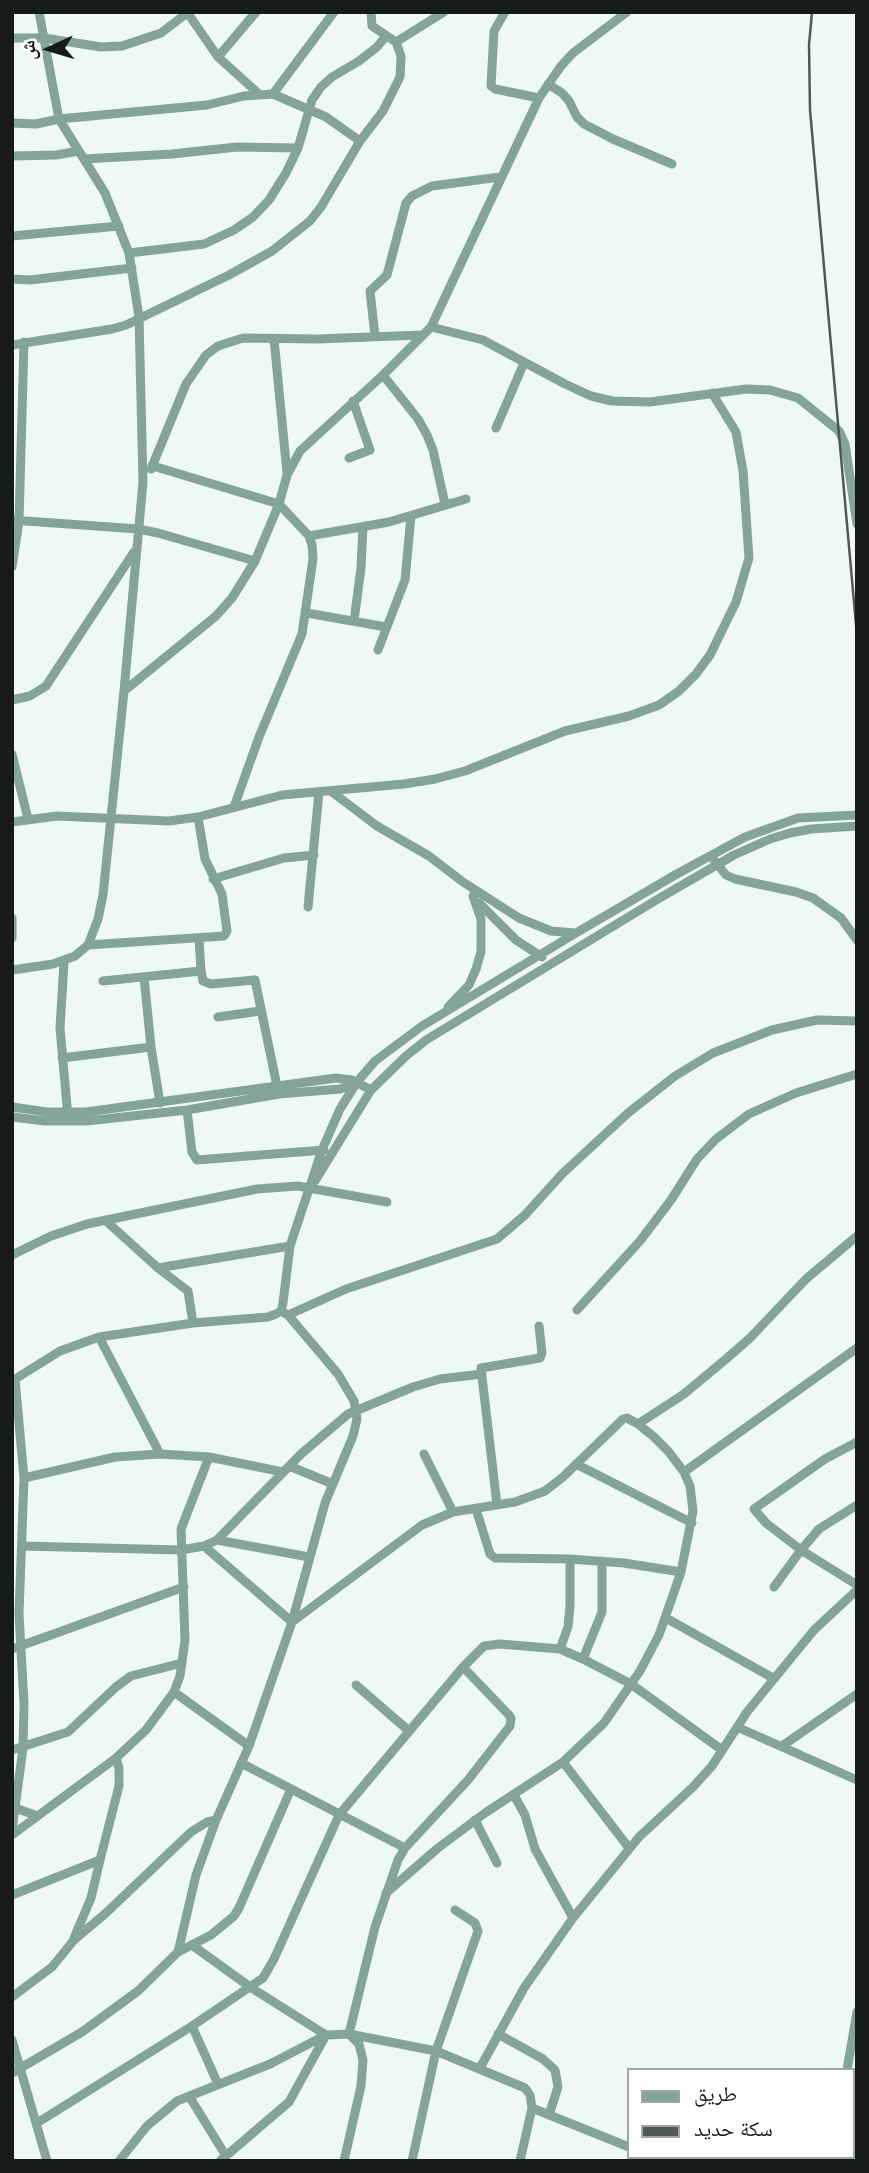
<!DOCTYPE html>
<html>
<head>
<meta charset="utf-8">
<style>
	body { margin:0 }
	#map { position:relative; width:869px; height:2173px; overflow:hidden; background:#eef9f6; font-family:Lora,"Noto Naskh Arabic",serif }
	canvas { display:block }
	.frame { position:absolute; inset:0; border:14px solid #161a19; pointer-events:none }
	.legend { position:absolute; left:627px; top:2068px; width:228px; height:91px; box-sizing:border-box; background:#fff; border:2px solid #a2a3a3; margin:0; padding:9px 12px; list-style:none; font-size:21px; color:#161a19 }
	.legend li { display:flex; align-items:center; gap:14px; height:35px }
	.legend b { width:35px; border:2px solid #a2a3a3 }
	.north { position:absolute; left:14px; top:14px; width:70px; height:70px; -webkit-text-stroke:5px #fff; paint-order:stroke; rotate:266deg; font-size:19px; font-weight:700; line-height:28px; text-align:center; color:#161a19 }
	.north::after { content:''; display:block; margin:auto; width:24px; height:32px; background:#161a19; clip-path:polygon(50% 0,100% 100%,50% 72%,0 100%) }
</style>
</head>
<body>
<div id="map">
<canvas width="869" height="2173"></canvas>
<div class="frame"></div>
<ul class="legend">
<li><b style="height:9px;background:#84a39b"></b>طريق</li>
<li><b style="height:9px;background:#515756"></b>سكة حديد</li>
</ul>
<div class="north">ش</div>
</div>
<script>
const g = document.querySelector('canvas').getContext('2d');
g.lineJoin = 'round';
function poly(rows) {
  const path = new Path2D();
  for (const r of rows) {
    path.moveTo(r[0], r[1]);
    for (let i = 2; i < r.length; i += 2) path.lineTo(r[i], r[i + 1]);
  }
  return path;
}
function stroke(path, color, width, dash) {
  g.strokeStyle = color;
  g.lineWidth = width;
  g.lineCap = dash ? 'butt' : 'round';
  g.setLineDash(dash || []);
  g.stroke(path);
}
const minor = poly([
	[187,12,218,57,259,94],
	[505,12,494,31,491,86,495,89,539,98],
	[12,38,44,38,101,47,122,46,161,33,187,13],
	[396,42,444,12],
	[218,57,256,12],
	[548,84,562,93,569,101,577,117,584,124,613,139,672,164],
	[273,94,334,12],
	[12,123,36,124,59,119,207,105,244,96,273,94,326,117,360,141],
	[12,156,56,155,79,151],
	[84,159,172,154,237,147,298,148],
	[12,236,119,226],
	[129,253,204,244,234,230,253,217,269,200,286,173,298,148,312,100,321,87,332,77,359,61,377,47,386,36],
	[12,279,30,280,132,268],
	[431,327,483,340,565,384,591,396,612,401,650,402,746,389,770,390,798,398,839,431,845,444,857,524],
	[375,336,370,291,387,275,406,203,412,196,432,186,500,177],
	[274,339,287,473],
	[12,345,112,329,126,325,229,275,272,251,310,221,321,207,360,141,383,111,400,77,401,56,396,42,372,26,371,12],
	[383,375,418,419,427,435,433,450,445,504],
	[496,428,524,363],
	[349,458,370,450,353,401],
	[153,466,279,504,309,536,312,545,313,559,302,634,259,737,234,807],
	[151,469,186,384,206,355,218,346,243,338,317,339,422,335],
	[12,520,138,529,158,533,255,561],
	[309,536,389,522,466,499],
	[12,567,19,521,24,342],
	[307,613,386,627],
	[354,621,361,568,363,527],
	[378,650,405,580,411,516],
	[124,691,216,616,232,598,255,561,279,504,287,475,300,451,383,375,431,327,539,98,561,66,573,53,627,12],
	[12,700,30,696,46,686,134,552],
	[12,754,28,819],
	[332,792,377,826,429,856,463,882,519,918,551,931,575,933],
	[12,822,57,816,169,821,198,817,282,795,404,784,435,779,465,771,565,731,629,716,659,705,679,691,696,674,710,655,736,602,749,558,743,471,736,432,712,393],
	[714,860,726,875,735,879,796,892,813,898,841,918,857,940],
	[213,879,284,858,314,855],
	[479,903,516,940,542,957],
	[308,907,319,792],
	[12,918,12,938],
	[199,938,201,971],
	[88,945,224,936,227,931,222,894,205,859,198,817],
	[64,962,60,1028,68,1117],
	[12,970,53,964,75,956,88,945,98,919,103,895,124,691,143,482,139,317,129,253,105,193,59,119,39,12],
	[144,977,151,1047,160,1103],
	[103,981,201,971,203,981,211,984,255,980,277,1086],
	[448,1007,469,985,476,969,481,952,481,919,473,896],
	[218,1017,260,1011],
	[62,1058,151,1047],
	[12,1107,47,1112,86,1112,336,1078,352,1080,371,1090],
	[187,1110,192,1152,197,1160,324,1150],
	[12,1117,45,1121,87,1121,187,1110,279,1094,340,1089,356,1083],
	[315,1181,371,1090,406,1056,426,1040,658,899,734,855,770,839,790,833,811,829,857,826],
	[105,1220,158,1268,188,1291,193,1323],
	[12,1255,51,1236,87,1224,257,1189,298,1186,387,1202],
	[158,1268,290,1246],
	[577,1310,640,1241,671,1200,697,1159,716,1139,749,1114,796,1093,857,1074],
	[288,1315,346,1289,497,1239,525,1215,562,1174,628,1113,675,1076,713,1053,772,1030,817,1020,857,1021],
	[99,1337,160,1454],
	[12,1381,60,1351,99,1337,193,1323,268,1317,276,1314,281,1311,283,1303,290,1246,322,1150,340,1109,357,1082,375,1061,422,1026,576,933,675,875,745,837,798,818,857,815],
	[638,1424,684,1394,726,1359,750,1338,806,1279,857,1236],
	[424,1454,453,1512],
	[576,1464,692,1523],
	[289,1466,333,1484],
	[24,1478,115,1457,160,1454,209,1457,283,1472],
	[497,1505,481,1368,540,1358,542,1353,539,1326],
	[857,1505,819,1529,801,1550,857,1585],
	[476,1509,490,1554,495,1558,570,1559,624,1563,681,1572,693,1511,690,1486,684,1472],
	[217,1540,309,1557],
	[23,1546,181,1550,204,1546,217,1540,301,1454,348,1414,413,1387,440,1379,482,1374],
	[204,1546,292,1622,422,1525,453,1512,515,1502,545,1491,563,1477,623,1419,627,1418,638,1424,654,1437,668,1451,684,1472,857,1348],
	[774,1587,801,1550,766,1523,754,1509,825,1459,857,1442],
	[666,1618,773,1678],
	[12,1649,184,1587],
	[560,1649,568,1627,570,1606,570,1559],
	[583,1659,602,1612,602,1561],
	[356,1685,409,1731],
	[174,1692,249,1746],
	[737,1727,857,1780],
	[782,1746,857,1694],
	[12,1750,68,1732,116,1687,131,1676,182,1663],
	[563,1762,629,1848],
	[241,1763,405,1848],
	[514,1795,525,1815,535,1849,573,1918],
	[15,1808,38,1816],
	[475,1820,497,1863],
	[12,1830,23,1748,24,1704,19,1614,24,1478,15,1379],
	[12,1835,116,1758,146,1730,174,1692,180,1676,185,1640,181,1529,209,1457],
	[386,1893,438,1848,485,1813,563,1762,604,1723,640,1671,659,1635,681,1572],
	[12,1895,100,1860,119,1786,119,1768,116,1758],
	[74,1938,91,1898,100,1860],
	[192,1945,250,1987,326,2035,289,2102,220,2161],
	[178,1952,196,1875,216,1820,249,1746,292,1622,325,1503,353,1436,357,1419,354,1401,338,1374,288,1315,281,1311],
	[12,1997,52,1967,74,1940,106,1913,191,1832,207,1822,216,1820],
	[192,2026,218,2084],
	[349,2034,375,1927,398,1860,405,1848,468,1780,510,1726,511,1718,509,1715,463,1667],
	[498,2034,543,2059,555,2070,558,2087,549,2115],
	[12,2040,47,2161],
	[480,2068,524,1988,573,1918,639,1837,693,1787,712,1766,747,1712,814,1630,857,1590],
	[847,2070,857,2012],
	[12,2073,82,2032,138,1991,178,1952,211,1935,234,1916,239,1908,291,1789],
	[189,2096,226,2156],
	[532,2108,629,2147],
	[37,2123,192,2026,263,1978,274,1959,339,1815,463,1667,484,1646,500,1644,560,1649,583,1659,631,1684,722,1750],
	[658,2157,669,2161],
	[119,2161,147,2126,177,2101,270,2064,326,2035,349,2034,436,2051,525,2088,530,2095,532,2108,520,2161],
	[344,2161,361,2086,363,2060,359,2044,349,2034],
	[412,2161,436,2051,478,1931,475,1923,455,1910],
	[828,2161,829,2157]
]);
const rail = poly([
	[812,12,809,45,810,110,857,636]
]);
stroke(minor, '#84a39b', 9);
stroke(rail, '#515756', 2.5);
</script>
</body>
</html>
